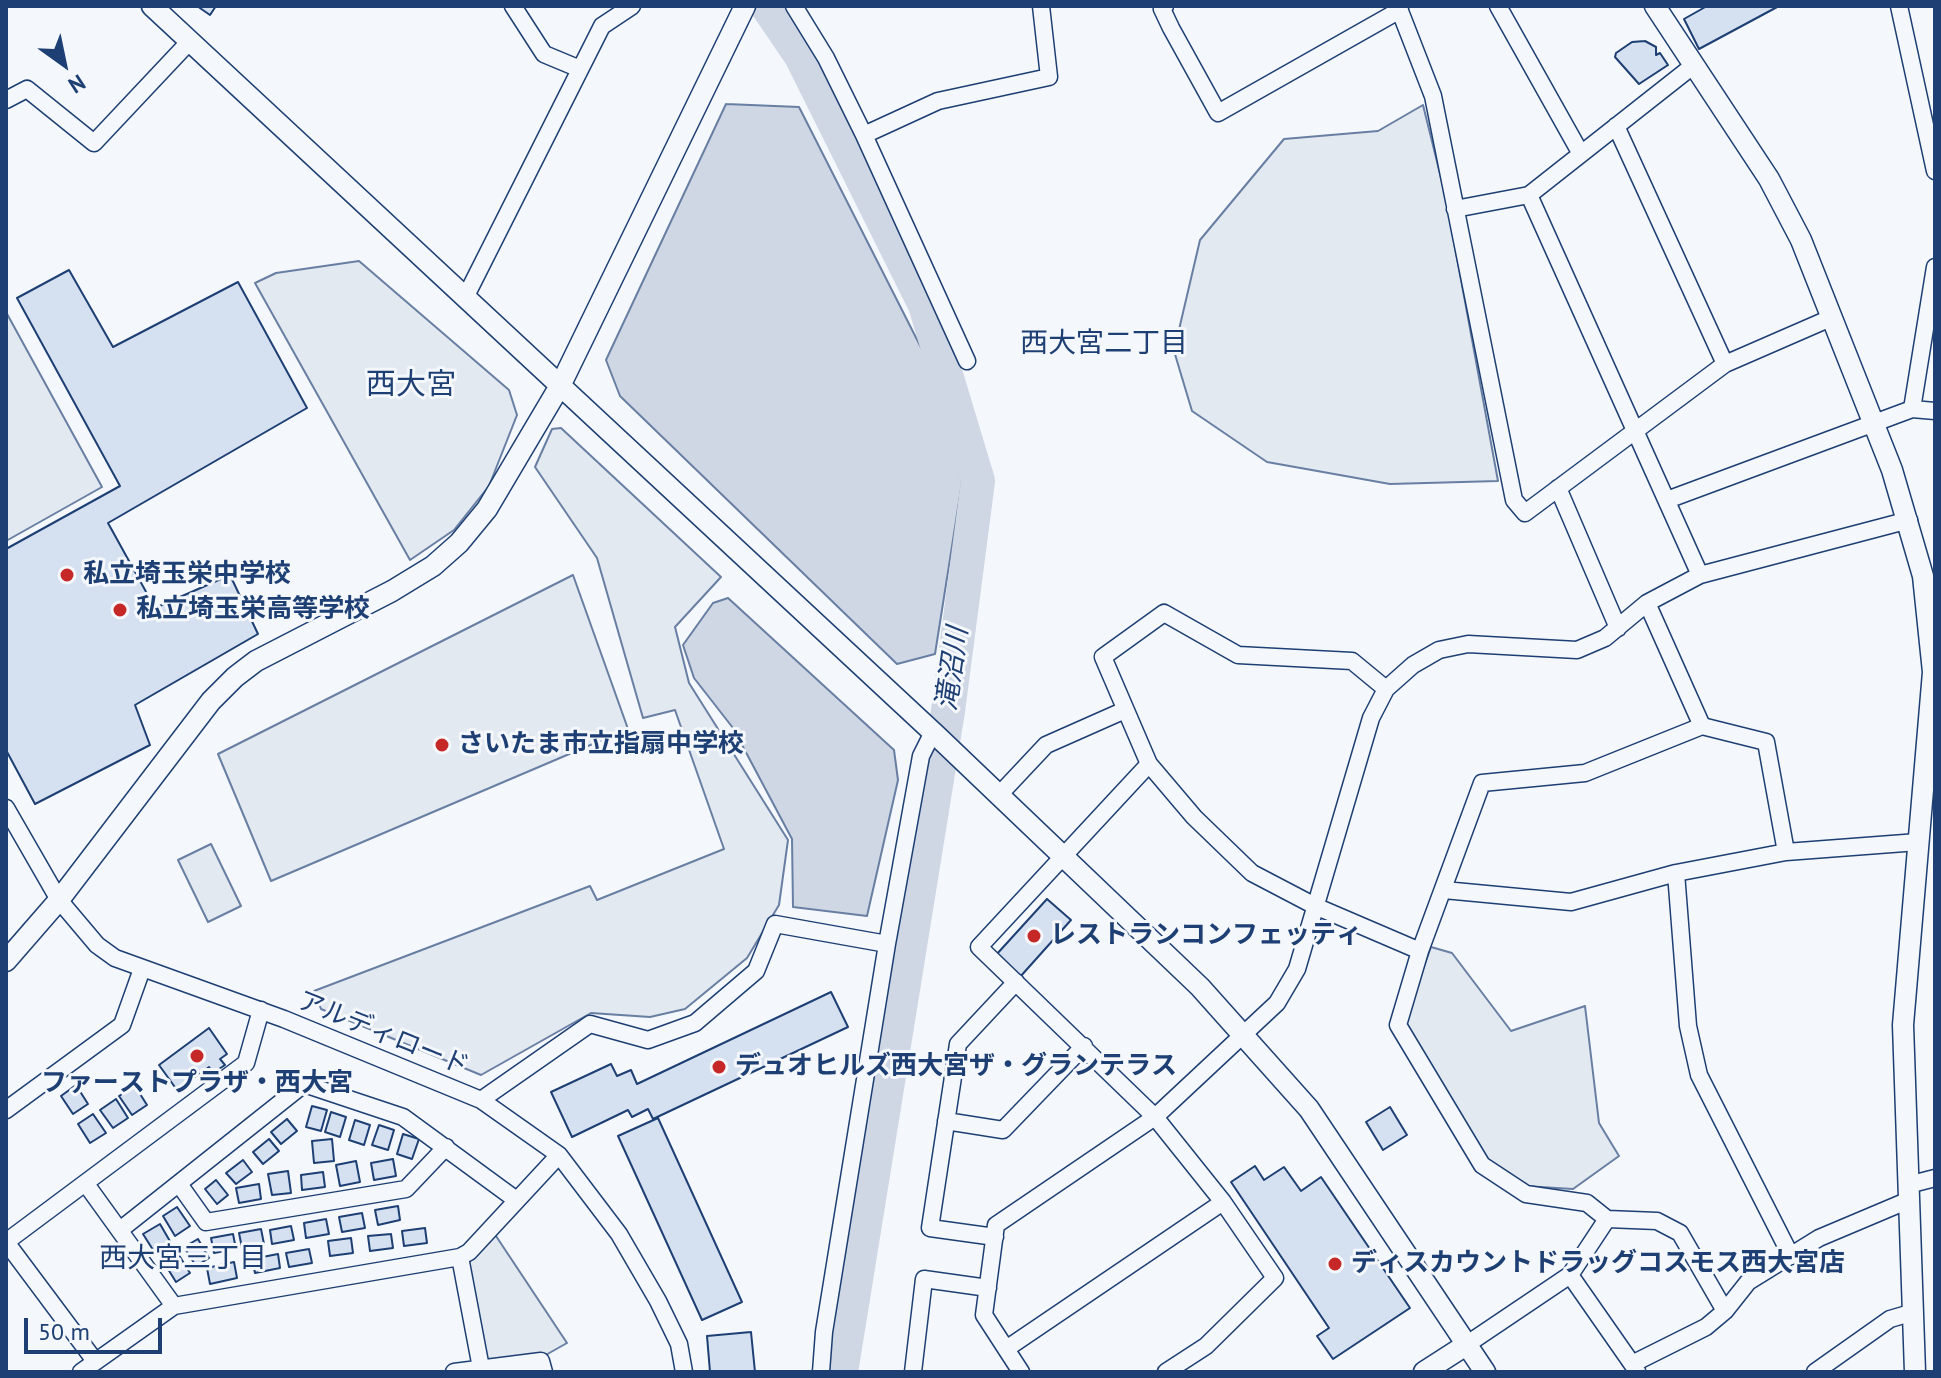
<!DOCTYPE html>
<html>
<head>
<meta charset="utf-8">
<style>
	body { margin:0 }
	#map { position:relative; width:1941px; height:1378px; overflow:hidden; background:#f4f7fb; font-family:"PT Sans",sans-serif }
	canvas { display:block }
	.frame { position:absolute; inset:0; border:8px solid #1d3f73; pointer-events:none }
	.north { position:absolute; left:24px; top:24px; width:80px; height:80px; -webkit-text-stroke:6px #f4f7fb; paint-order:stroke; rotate:147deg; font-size:22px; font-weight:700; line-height:32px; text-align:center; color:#1d3f73 }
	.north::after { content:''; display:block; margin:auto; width:28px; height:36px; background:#1d3f73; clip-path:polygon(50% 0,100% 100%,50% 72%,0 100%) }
	.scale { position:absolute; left:24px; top:1318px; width:138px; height:36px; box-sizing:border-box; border:4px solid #1d3f73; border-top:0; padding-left:10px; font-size:24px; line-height:28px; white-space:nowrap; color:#1d3f73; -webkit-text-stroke:6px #f4f7fb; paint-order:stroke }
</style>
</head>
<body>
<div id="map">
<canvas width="1941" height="1378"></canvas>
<div class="frame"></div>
<div class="north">N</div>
<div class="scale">50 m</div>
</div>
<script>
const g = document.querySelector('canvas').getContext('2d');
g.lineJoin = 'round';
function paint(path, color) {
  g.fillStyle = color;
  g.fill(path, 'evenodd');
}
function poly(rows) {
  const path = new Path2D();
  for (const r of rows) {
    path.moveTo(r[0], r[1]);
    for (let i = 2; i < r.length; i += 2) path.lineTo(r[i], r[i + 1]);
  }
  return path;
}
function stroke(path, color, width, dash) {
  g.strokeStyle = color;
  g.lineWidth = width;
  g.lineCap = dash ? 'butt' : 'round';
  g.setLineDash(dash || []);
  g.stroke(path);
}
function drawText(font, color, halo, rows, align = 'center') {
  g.font = font + ' "PT Sans","Noto Sans JP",sans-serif';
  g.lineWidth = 6;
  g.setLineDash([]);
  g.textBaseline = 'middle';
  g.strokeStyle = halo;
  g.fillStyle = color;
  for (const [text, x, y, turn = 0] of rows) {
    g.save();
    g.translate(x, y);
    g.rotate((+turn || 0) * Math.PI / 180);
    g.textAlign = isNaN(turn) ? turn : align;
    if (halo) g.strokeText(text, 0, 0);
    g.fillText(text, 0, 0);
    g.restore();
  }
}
const green = poly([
	[1423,105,1446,198,1498,481,1390,484,1267,462,1192,411,1174,351,1200,240,1284,139,1378,131,1423,105],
	[359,261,509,390,517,415,489,486,454,530,410,560,255,283,276,273,359,261],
	[6,312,102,487,6,541,6,312],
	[561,428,721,577,675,627,689,683,788,840,779,905,747,958,685,1009,650,1017,591,1013,481,1075,321,1009,314,991,590,886,597,900,724,849,675,710,643,718,597,558,535,467,552,429,561,428],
	[573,575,628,729,271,881,218,754,573,575],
	[211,844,241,906,208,922,178,860,211,844],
	[1431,947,1452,953,1511,1031,1585,1006,1599,1123,1619,1156,1573,1189,1524,1186,1485,1160,1403,1024,1431,947],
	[494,1233,567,1343,544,1356,492,1363,485,1356,467,1270,470,1260,494,1233]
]);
const water = poly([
	[726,104,799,107,937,379,962,483,935,654,897,664,620,396,606,360,726,104],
	[728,598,894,750,898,780,867,916,793,907,792,839,733,728,694,678,683,645,713,603,728,598]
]);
const river = poly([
	[767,6,801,56,925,305,978,481,948,711,841,1372]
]);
const building = poly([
	[197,6,216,6,210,15,197,6],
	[1707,6,1779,6,1699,49,1684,19,1707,6],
	[1645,41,1656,47,1656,55,1660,53,1668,65,1639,84,1615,57,1616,53,1632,42,1645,41],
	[69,270,113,347,238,282,307,408,108,523,155,608,230,575,258,634,135,705,150,745,35,804,6,750,6,549,120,486,17,298,69,270],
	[1047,899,1071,920,1020,977,996,955,1047,899],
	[831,992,848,1027,653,1119,648,1109,632,1117,628,1110,572,1137,551,1092,611,1064,617,1076,631,1070,637,1084,831,992],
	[209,1028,227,1054,220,1059,225,1065,213,1073,209,1067,177,1090,159,1065,209,1028],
	[76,1085,88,1104,73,1114,61,1096,76,1085],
	[135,1086,147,1105,132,1115,119,1096,135,1086],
	[116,1099,128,1118,113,1128,100,1110,116,1099],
	[312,1106,327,1110,321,1131,306,1127,312,1106],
	[1390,1107,1407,1135,1383,1150,1366,1122,1390,1107],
	[331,1112,346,1117,340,1137,325,1132,331,1112],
	[93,1114,106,1133,90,1143,78,1124,93,1114],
	[658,1118,742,1302,702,1320,618,1136,658,1118],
	[287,1119,297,1131,281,1144,271,1132,287,1119],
	[355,1120,370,1125,364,1145,349,1140,355,1120],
	[379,1125,394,1130,388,1150,372,1145,379,1125],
	[403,1134,419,1139,412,1159,397,1154,403,1134],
	[269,1139,279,1151,263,1164,253,1152,269,1139],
	[332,1139,334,1161,314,1163,312,1141,332,1139],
	[393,1159,396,1176,374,1180,371,1163,393,1159],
	[243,1160,252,1172,236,1184,226,1173,243,1160],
	[356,1161,360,1182,340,1186,336,1165,356,1161],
	[1255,1166,1264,1180,1284,1167,1301,1191,1321,1177,1410,1308,1333,1359,1317,1336,1329,1328,1231,1182,1255,1166],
	[288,1171,291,1193,272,1195,268,1174,288,1171],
	[323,1172,325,1187,302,1190,301,1175,323,1172],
	[216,1180,228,1195,217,1204,205,1189,216,1180],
	[259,1184,261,1199,239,1203,236,1188,259,1184],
	[398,1206,400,1220,378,1225,375,1210,398,1206],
	[177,1207,190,1226,175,1236,163,1216,177,1207],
	[362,1213,365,1228,342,1232,339,1217,362,1213],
	[326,1219,329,1234,306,1238,304,1223,326,1219],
	[160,1224,171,1243,155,1253,143,1234,160,1224],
	[291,1226,294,1240,272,1244,270,1230,291,1226],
	[425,1228,427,1243,404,1246,402,1231,425,1228],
	[261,1229,264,1244,242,1248,239,1233,261,1229],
	[233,1234,236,1249,214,1253,211,1238,233,1234],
	[391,1234,393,1248,370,1251,368,1236,391,1234],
	[351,1238,353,1253,330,1256,328,1241,351,1238],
	[198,1239,209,1258,196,1266,184,1247,198,1239],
	[309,1249,312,1263,289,1267,286,1253,309,1249],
	[177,1252,190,1273,176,1282,163,1261,177,1252],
	[278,1254,280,1268,255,1273,252,1259,278,1254],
	[234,1262,237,1278,210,1284,207,1268,234,1262],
	[751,1332,755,1372,710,1372,707,1336,751,1332]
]);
const minor = poly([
	[513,6,544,54,580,69],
	[794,6,826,58,864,135,967,361],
	[1165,6,1162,9,1171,28,1218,113,1400,10],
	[1398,6,1433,96,1514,500,1525,513,1725,364,1833,317],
	[1498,6,1581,154],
	[1899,6,1935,171],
	[6,100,27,89,94,143,190,41],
	[1616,126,1725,364],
	[864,135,938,101,1049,77,1041,6],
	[1529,195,1700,575],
	[1455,209,1529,195,1694,65],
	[466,296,602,26,632,6],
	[1912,409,1935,411],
	[1558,488,1618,628],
	[1667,500,1912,409,1935,267],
	[1647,603,1702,726],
	[1386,689,1352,661,1238,655,1164,613,1103,657,1149,764,1194,817,1252,873,1315,906,1420,951],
	[1149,764,979,947,1155,1117,1223,1202,1275,1278,1206,1346,1166,1372],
	[999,795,1046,745,1125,710],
	[6,808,59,900,97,945,115,958,284,1019,481,1100,559,1155,619,1234,658,1301,679,1344,684,1372],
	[1676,873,1688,1026,1699,1075,1791,1256],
	[1444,890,1571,902,1676,873,1786,852,1918,842],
	[481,1100,590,1024,648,1040,695,1023,756,971,775,924,887,944],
	[6,1110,122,1025,142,969],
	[946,1121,1003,1130,1084,1046],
	[179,1184,206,1222,406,1189,446,1147],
	[1908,1185,1935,1178],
	[120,1230,304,1084,403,1117,515,1199],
	[995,1237,930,1228,958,1044,1016,982],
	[460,1257,481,1368],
	[1570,1275,1637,1371],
	[174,1306,460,1257,469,1252,559,1155],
	[1725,1311,1680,1233,1657,1221,1607,1219,1587,1203,1526,1194,1482,1165,1398,1025,1420,951,1482,783,1585,773,1702,726,1766,742,1786,852],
	[1466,1345,1570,1275,1607,1219],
	[1006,1349,1223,1202],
	[95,1361,6,1242,246,1063,261,1010],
	[1632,1364,1706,1327,1725,1311,1748,1282,1819,1238,1909,1200],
	[81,1372,174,1306,86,1184],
	[454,1372,541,1361,544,1372],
	[821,1372,824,1332,887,944,921,756,933,732],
	[913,1372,924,1279,988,1288],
	[1021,1372,984,1315,996,1225,1155,1117,1277,1003,1297,969,1371,718,1386,689,1413,665,1439,650,1468,644,1577,650,1605,638,1647,603,1700,575,1909,520],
	[1815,1372,1890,1319,1914,1312]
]);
const tertiary = poly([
	[152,6,936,735,1200,987,1309,1109,1485,1372],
	[1655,6,1769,179,1801,240,1892,470,1923,576,1933,672,1903,1025,1915,1372],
	[6,961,59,900,211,701,235,677,256,661,392,591,433,566,459,543,487,509,561,384,745,6],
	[1424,1372,1466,1345]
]);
const markers = [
	[67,575,8,"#c62828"],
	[120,610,8,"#c62828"],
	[442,745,8,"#c62828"],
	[1034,936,8,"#c62828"],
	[197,1056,8,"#c62828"],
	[719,1067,8,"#c62828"],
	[1335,1264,8,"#c62828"]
];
const poiNames = [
	["私立埼玉栄中学校",83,575],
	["私立埼玉栄高等学校",136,610],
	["さいたま市立指扇中学校",458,745],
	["レストランコンフェッティ",1050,936],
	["デュオヒルズ西大宮ザ・グランテラス",735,1067],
	["ファーストプラザ・西大宮",197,1084,"center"],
	["ディスカウントドラッグコスモス西大宮店",1351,1264]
];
const streetNames = [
	["アルディロード",383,1034,22]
];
const neighbourhoodNames = [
	["西大宮二丁目",1104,344],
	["西大宮三丁目",183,1259]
];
const waterNames = [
	["滝沼川",953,669,-82]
];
const quarterNames = [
	["西大宮",411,385]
];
paint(green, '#e3e9f0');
stroke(green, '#687fa3', 2);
paint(water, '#cfd7e4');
stroke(water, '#687fa3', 2);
stroke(river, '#cfd7e4', 34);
paint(building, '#d5e0f0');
stroke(building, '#1d3f73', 2);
stroke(minor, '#1d3f73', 19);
stroke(tertiary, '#1d3f73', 23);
stroke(minor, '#f4f7fb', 16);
stroke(tertiary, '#f4f7fb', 20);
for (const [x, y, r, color] of markers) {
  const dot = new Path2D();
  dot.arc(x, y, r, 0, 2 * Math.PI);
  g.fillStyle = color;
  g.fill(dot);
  stroke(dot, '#f4f7fb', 3);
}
drawText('bold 26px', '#1d3f73', '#f4f7fb', poiNames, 'left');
drawText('26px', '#1d3f73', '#f4f7fb', streetNames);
drawText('28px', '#1d3f73', '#f4f7fb', neighbourhoodNames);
drawText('italic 28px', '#1d3f73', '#f4f7fb', waterNames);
drawText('30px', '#1d3f73', '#f4f7fb', quarterNames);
</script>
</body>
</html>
